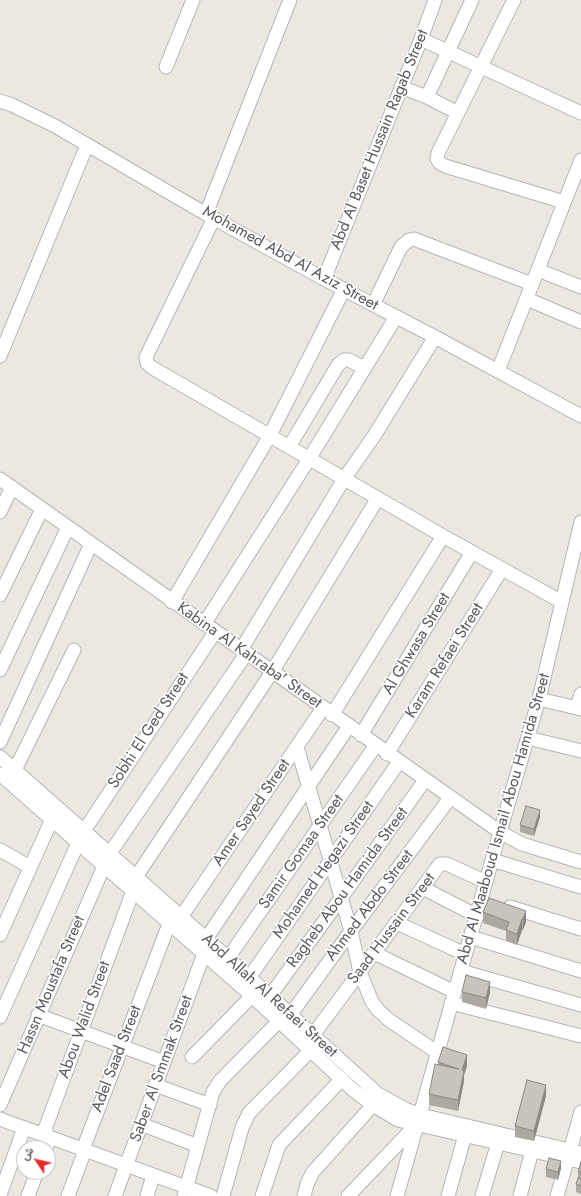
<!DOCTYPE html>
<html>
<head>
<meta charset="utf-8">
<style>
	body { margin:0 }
	#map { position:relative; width:581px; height:1196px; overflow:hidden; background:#ebe8df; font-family:Jost,Vazirmatn,sans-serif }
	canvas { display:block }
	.north { position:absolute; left:16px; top:1140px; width:40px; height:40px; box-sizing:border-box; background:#fff; border:1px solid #bcbebf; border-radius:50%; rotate:305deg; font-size:11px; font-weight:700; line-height:16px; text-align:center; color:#585c60 }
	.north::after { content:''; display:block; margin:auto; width:14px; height:18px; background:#e62b2a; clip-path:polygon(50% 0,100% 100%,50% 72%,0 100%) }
</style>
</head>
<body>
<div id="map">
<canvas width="581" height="1196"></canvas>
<div class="north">ش</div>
</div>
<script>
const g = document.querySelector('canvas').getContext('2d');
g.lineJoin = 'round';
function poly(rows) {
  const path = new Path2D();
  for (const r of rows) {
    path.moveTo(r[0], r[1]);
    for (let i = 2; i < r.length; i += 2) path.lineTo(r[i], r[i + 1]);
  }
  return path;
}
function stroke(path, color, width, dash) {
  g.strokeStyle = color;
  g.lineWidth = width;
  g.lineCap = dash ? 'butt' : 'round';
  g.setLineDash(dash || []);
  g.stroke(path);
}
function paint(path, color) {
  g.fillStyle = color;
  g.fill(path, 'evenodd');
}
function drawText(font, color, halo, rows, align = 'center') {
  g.font = font + ' Jost,sans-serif';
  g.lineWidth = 3;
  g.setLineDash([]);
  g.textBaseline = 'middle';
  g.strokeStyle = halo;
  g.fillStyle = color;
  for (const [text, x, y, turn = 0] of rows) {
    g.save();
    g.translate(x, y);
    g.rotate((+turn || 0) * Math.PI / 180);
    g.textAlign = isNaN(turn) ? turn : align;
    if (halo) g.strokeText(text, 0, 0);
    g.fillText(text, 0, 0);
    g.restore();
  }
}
const minor = poly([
	[514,0,438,153,437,159,440,163,445,166,564,202],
	[421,39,581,113],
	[166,67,193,0],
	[401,87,427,97,458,113],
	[427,97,472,0],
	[0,101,12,105,55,126,206,214,324,279,435,337,581,416],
	[206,214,290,0],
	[214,218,146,357,147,363,151,367,443,536,562,602],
	[538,270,581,287],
	[324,279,421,39,435,0],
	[527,299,581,322],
	[373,305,401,247,409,240,414,239,419,241,532,284],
	[0,356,87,145],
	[498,371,581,160],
	[289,447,338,365,344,360,349,360,364,368],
	[0,479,500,832,522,844,581,862],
	[0,512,12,487],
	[0,595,42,509],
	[172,602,269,437,344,289],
	[204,624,309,459,396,317],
	[241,650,344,479,374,436,435,337],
	[0,670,68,527],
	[539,699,581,709],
	[577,708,581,694],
	[332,715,443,536],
	[361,735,472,552],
	[528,738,581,751],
	[0,742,91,544],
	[297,747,351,931,360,972,372,1002,378,1010,389,1020,438,1053],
	[387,754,502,569],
	[0,757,228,958,378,1094,405,1109,421,1115,581,1153],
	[15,770,74,650],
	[0,774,252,996,353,1090,373,1105,398,1120,581,1162],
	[84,831,215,632],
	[0,850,30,867],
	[110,853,246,654],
	[492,860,581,887],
	[136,877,272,672,378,498],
	[423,888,477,916],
	[510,907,581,929],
	[181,917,323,708],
	[397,923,465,954],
	[0,935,52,819],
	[471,937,581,971],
	[206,939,349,726],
	[374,953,455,992],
	[228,958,376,745],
	[461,971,581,1005],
	[249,978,399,762],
	[270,996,341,898,425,780],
	[451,1003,581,1036],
	[291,1014,351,931,450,798],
	[38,1015,164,1062],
	[0,1017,78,843],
	[313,1035,440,864,447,864,486,882],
	[192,1057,252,996],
	[155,1085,210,1105],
	[0,1105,104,866],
	[0,1119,211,1196],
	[141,1124,198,1146],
	[46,1148,49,1139,45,1129,133,891],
	[0,1195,24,1128],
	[28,1196,37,1172],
	[68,1196,84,1153,85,1144,169,924],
	[115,1196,206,948],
	[147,1196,153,1175],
	[184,1196,213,1092,220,1081,279,1021],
	[223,1196,242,1128,249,1113,311,1050],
	[262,1196,279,1145,342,1079],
	[304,1196,307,1184,313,1172,373,1105],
	[348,1196,416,1125],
	[397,1196,500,832,539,699,581,522],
	[448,1196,467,1128],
	[482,1196,498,1143],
	[520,1196,532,1151],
	[557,1196,581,1112]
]);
const wall = poly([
	[540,817,534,836,520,832,520,825],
	[526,911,526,922,523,930,522,930,517,945,506,941,506,931,483,923,483,912],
	[462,992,490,992,486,1009,462,1002],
	[438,1062,467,1066,464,1075,464,1081,458,1111,429,1105,429,1094,438,1065],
	[546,1096,534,1141,515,1137,515,1126],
	[581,1162,581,1194,576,1192,576,1184,578,1178,578,1172],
	[561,1168,558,1180,546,1177,546,1169]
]);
const shadedWall = poly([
	[540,810,540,817,534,836,534,829],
	[526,911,526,922,523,930,523,919],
	[522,919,522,930,517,945,517,934],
	[490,982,490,992,486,1009,486,998],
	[467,1055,467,1066,464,1075,464,1081,458,1111,458,1100,462,1070],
	[546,1085,546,1096,534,1141,534,1131],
	[561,1161,561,1168,558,1180,558,1172]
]);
const building = poly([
	[526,806,540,810,534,829,520,825,526,806],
	[489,898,526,911,523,919,522,919,517,934,506,930,509,922,483,912,489,898],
	[466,975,490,982,486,998,462,992,466,975],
	[443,1047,467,1055,462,1070,464,1071,458,1100,429,1094,435,1064,459,1069,438,1062,443,1047],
	[527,1080,546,1085,534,1131,515,1126,527,1080],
	[549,1158,561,1161,558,1172,546,1169,549,1158],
	[581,1162,581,1173,578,1172,581,1162],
	[578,1178,581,1179,581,1186,576,1184,578,1178]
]);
const streetNames = [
	["Abd Al Baset Hussain Ragab Street",380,140,-68],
	["Mohamed Abd Al Aziz Street",290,259,29],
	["Al Ghwasa Street",417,644,-59],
	["Kabina Al Kahraba' Street",249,656,35],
	["Karam Refaei Street",445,661,-58],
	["Sobhi El Ged Street",149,731,-57],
	["Amer Sayed Street",252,813,-56],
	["Abd Al Maaboud Ismail Abou Hamida Street",504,819,-74],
	["Samir Gomaa Street",302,852,-55],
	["Mohamed Hegazi Street",324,870,-55],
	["Ragheb Abou Hamida Street",348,888,-54],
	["Ahmed Abdo Street",370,906,-53],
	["Saad Hussain Street",392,929,-53],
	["Hassn Moustafa Street",52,985,-67],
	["Abd Allah Al Refaei Street",269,996,42],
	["Abou Walid Street",85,1020,-70],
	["Adel Saad Street",117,1059,-69],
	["Saber Al Smmak Street",162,1069,-70]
];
stroke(minor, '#b2b6ba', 15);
stroke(minor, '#fff', 13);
paint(wall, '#aca9a3');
paint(shadedWall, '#8c8985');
paint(building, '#c8c4be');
stroke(building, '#8c8985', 1);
drawText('16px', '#585c60', '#fff', streetNames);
</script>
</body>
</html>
